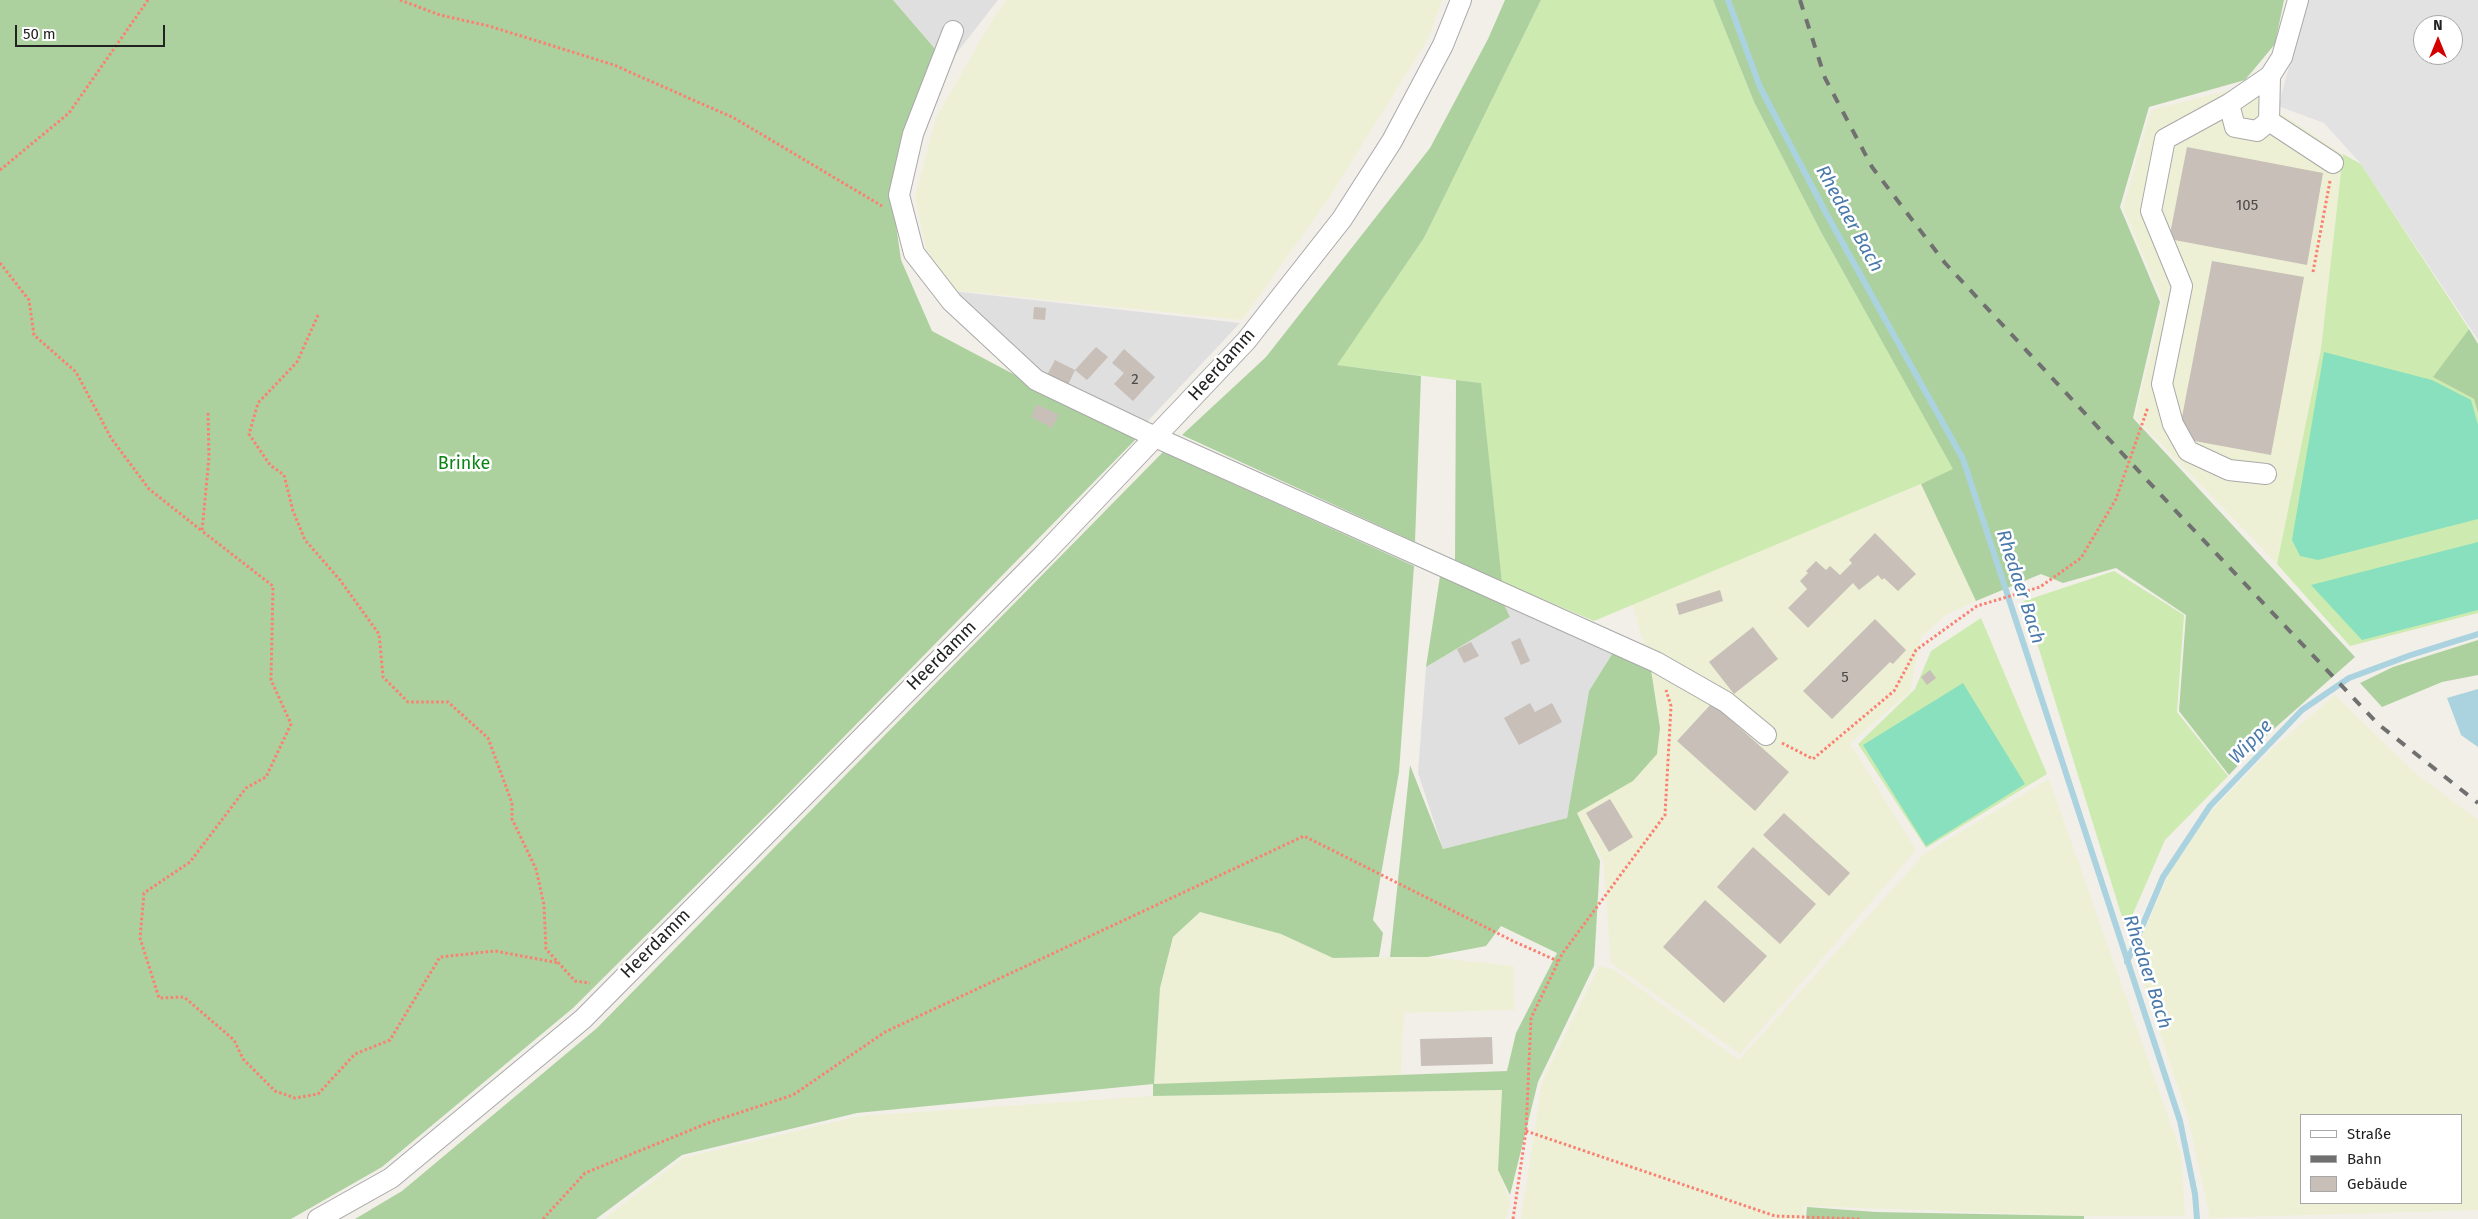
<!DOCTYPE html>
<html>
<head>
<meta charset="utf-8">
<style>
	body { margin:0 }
	#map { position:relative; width:2478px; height:1219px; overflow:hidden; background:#f2efe9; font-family:"Fira Sans",sans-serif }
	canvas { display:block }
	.legend { position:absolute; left:2300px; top:1114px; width:162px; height:90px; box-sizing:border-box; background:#fff; border:1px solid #a7a7a7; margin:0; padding:6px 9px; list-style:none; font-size:15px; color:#222 }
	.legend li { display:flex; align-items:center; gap:10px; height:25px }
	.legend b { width:25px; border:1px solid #a7a7a7 }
	.north { position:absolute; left:2413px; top:15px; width:50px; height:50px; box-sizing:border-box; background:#fff; border:1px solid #a7a7a7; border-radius:50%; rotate:0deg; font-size:14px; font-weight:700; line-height:20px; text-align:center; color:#222 }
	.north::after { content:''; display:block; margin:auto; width:18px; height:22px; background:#d40000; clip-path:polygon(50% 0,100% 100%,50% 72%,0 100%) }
	.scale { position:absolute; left:15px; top:25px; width:150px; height:22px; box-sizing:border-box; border:2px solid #222; border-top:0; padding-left:6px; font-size:15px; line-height:18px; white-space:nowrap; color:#222; -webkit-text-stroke:4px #fff; paint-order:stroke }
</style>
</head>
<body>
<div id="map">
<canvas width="2478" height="1219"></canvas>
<ul class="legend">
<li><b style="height:6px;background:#fff"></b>Straße</li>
<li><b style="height:6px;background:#707070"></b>Bahn</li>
<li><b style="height:14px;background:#c7bfb8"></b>Gebäude</li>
</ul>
<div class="north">N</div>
<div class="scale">50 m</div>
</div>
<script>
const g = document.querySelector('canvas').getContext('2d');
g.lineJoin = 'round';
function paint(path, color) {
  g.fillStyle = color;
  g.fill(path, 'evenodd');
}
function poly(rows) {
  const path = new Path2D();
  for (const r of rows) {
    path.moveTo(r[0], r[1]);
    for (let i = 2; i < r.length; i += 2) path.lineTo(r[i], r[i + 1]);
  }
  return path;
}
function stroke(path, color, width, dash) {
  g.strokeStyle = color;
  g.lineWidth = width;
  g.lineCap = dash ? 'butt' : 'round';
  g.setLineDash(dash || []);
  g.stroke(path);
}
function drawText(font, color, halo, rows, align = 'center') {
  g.font = font + ' "Fira Sans",sans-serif';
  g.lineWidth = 5;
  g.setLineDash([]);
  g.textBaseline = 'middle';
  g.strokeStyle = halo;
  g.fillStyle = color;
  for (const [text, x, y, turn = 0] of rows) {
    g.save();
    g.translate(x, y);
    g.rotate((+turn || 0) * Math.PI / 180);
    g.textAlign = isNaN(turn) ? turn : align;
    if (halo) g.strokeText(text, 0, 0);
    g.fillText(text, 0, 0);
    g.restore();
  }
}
const residential = poly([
	[893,0,998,0,948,64],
	[952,291,1240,323,1145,424,1029,368],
	[1500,596,1614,651,1589,691,1567,818,1443,849,1418,773,1426,667,1510,617]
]);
const farmland = poly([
	[1007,0,1442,0,1428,39,1329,198,1242,320,952,290,926,249,915,196,936,118,995,15],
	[2241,87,2343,154,2321,349,2277,564,2135,417,2163,302,2123,208,2151,110],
	[1921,484,1976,601,1946,615,1921,637,1910,692,1850,743,1916,850,1740,1054,1611,963,1603,860,1576,813,1633,781,1651,670,1632,603],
	[2335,695,2414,772,2478,820,2478,1210,2210,1218,2188,1118,2134,955,2170,871,2212,810,2272,749],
	[2302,1115,2462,1115,2462,1203,2302,1203],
	[2049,779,2181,1153,2185,1216,2084,1216,1804,1206,1803,1219,1521,1219,1542,1081,1599,966,1613,969,1739,1060,1924,854],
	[1200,912,1281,934,1333,958,1428,957,1514,966,1515,1010,1404,1013,1401,1075,1154,1084,1160,988,1173,937],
	[1502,1090,1498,1170,1510,1202,1506,1219,604,1219,683,1158,859,1116,1153,1096]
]);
const grass = poly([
	[1541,0,1713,0,1754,102,1821,232,1954,470,1594,621,1502,582,1480,383,1336,365,1424,238],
	[2343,154,2361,164,2469,329,2434,377,2474,399,2478,413,2478,613,2350,646,2277,564,2321,349],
	[2114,571,2184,615,2177,712,2228,776,2165,840,2126,930,2024,601],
	[1981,618,2047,774,1926,848,1858,744,1915,689,1931,651]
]);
const forest = poly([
	[0,0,893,0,948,64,892,197,901,260,932,331,1136,439,782,800,573,1008,382,1167,291,1219,0,1219],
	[1505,0,1541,0,1424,238,1337,365,1421,376,1415,542,1182,435,1266,357,1430,148,1488,39],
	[1713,0,2284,0,2275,44,2245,80,2149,107,2120,207,2160,302,2133,418,2355,657,2267,735,2229,775,2179,711,2186,615,2116,568,2063,583,2041,574,1976,601,1921,484,1953,469,1821,232,1754,102],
	[2469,329,2478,344,2478,413,2474,399,2433,377],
	[1456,380,1481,383,1502,582,1455,560],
	[1163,452,1414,566,1399,772,1373,920,1383,933,1379,957,1333,958,1281,934,1200,912,1173,937,1160,988,1154,1084,1507,1071,1516,1033,1557,953,1501,926,1486,946,1428,957,1390,957,1410,765,1443,849,1567,818,1589,691,1614,651,1651,670,1660,728,1657,754,1633,781,1577,813,1600,861,1594,966,1538,1082,1510,1195,1498,1170,1502,1090,1153,1096,1153,1084,857,1113,682,1155,596,1219,355,1219,402,1191,597,1028],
	[1440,576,1500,596,1510,617,1426,667],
	[2478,640,2478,675,2442,682,2382,707,2360,683,2393,667],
	[1807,1207,1876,1212,2084,1216,2084,1219,1806,1219]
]);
const pitch = poly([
	[2324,352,2432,380,2471,400,2478,425,2478,519,2318,560,2300,556,2292,540],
	[2478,542,2478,610,2362,640,2311,585],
	[1963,683,2025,784,1926,846,1863,745]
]);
const parking = poly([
	[2308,0,2478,0,2478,340,2361,164,2324,123,2278,106],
	[2423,25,2453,25,2453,55,2423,55]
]);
const water = poly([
	[2478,689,2478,747,2461,735,2447,698]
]);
const stream = poly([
	[1728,0,1760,87,1827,215,1963,459,2180,1121,2195,1194,2197,1219],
	[2127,962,2163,877,2210,806,2302,710,2349,678,2411,655,2478,634]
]);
const building = poly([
	[2187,147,2323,173,2307,265,2169,239],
	[2212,261,2304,277,2271,455,2178,438],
	[1034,307,1046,308,1045,320,1033,319],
	[1096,347,1108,357,1087,380,1075,370],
	[1124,349,1155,377,1133,401,1114,384,1124,373,1112,363],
	[1055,360,1075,370,1068,385,1047,375],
	[1037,404,1059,415,1052,428,1031,417],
	[1875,533,1916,574,1898,591,1884,578,1882,580,1878,575,1859,590,1853,583,1808,628,1788,608,1807,589,1800,581,1808,573,1806,571,1816,561,1826,570,1830,566,1840,575,1852,563,1849,560],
	[1720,590,1723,601,1679,615,1676,604],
	[1875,619,1906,650,1893,664,1890,662,1832,719,1803,691],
	[1753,627,1778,659,1734,694,1709,662],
	[1520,638,1530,661,1521,665,1511,642],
	[1471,642,1479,656,1464,663,1457,649],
	[1930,670,1936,678,1927,685,1921,677],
	[1530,703,1535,712,1552,703,1562,722,1519,745,1504,718],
	[1712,703,1789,772,1755,811,1677,741],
	[1610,799,1633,837,1609,852,1586,813],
	[1784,813,1850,873,1829,896,1763,835],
	[1753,847,1816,904,1780,944,1717,887],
	[1705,900,1767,956,1724,1003,1663,947],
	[1492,1037,1493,1064,1421,1066,1420,1039]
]);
const path = poly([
	[400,0,440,15,489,26,614,65,734,118,882,206],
	[0,170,69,113,148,0],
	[0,263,29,300,34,335,76,372,111,438,149,489,202,531],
	[2313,272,2330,181],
	[318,315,297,362,258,403,249,434,270,465,284,475,293,511,305,540,340,580,379,634,383,677,408,702,448,702,488,738,512,803,512,819,536,869,544,905,546,949,575,981,590,983],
	[208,413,209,457,202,531,273,586,271,680,291,724,266,777,246,788,190,862,144,893,140,938,159,998,184,997,234,1040,243,1059,275,1091,295,1098,318,1094,355,1054,390,1040,440,957,495,951,559,963],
	[1782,743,1813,759,1894,691,1916,650,1977,606,2040,587,2081,558,2116,499,2148,407],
	[1526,1131,1775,1216,1860,1219],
	[543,1219,585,1173,708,1123,793,1095,885,1032,1304,836,1517,943,1558,961],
	[1513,1219,1526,1131,1531,1018,1562,954,1665,815,1671,706,1666,690]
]);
const minor = poly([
	[953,31,913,134,899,195,914,253,952,302,1036,380,1155,437,1656,662,1726,702,1766,735],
	[2229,104,2235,127,2257,131,2269,121,2270,76],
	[2269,121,2333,163],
	[2266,474,2229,470,2188,451,2173,424,2162,384,2182,286,2151,211,2165,139,2229,104,2270,76,2282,57,2298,0],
	[318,1219,391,1178,583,1019,1045,553,1246,341,1342,219,1392,141,1443,45,1461,0]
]);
const rail = poly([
	[1800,0,1825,78,1872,167,1945,263,2174,509,2378,724,2478,803]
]);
const numberNames = [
	["105",2247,206],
	["2",1135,380],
	["5",1845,678]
];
const streetNames = [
	["Heerdamm",1222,365,-48],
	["Heerdamm",942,656,-45],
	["Heerdamm",656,944,-45]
];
const parkNames = [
	["Brinke",464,464]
];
const waterNames = [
	["Rhedaer Bach",1849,219,61],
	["Rhedaer Bach",2020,587,72],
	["Wippe",2251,742,-46],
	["Rhedaer Bach",2147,972,72]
];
paint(residential, '#e0dfdf');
paint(farmland, '#eef0d5');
paint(grass, '#cdebb0');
paint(forest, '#add19e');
paint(pitch, '#88e0be');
paint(parking, '#e2e2e2');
paint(water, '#aad3df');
stroke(stream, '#aad3df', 6);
paint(building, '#c7bfb8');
stroke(minor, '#a9a9a9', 22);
stroke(path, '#fa8072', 3, [2.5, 2.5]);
stroke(minor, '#fff', 20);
stroke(rail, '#707070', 4, [10, 10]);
drawText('15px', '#4b4948', null, numberNames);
drawText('18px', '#222', '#fff', streetNames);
drawText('18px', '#0c8416', '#fff', parkNames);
drawText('italic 19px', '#4a7aab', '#fff', waterNames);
</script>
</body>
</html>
